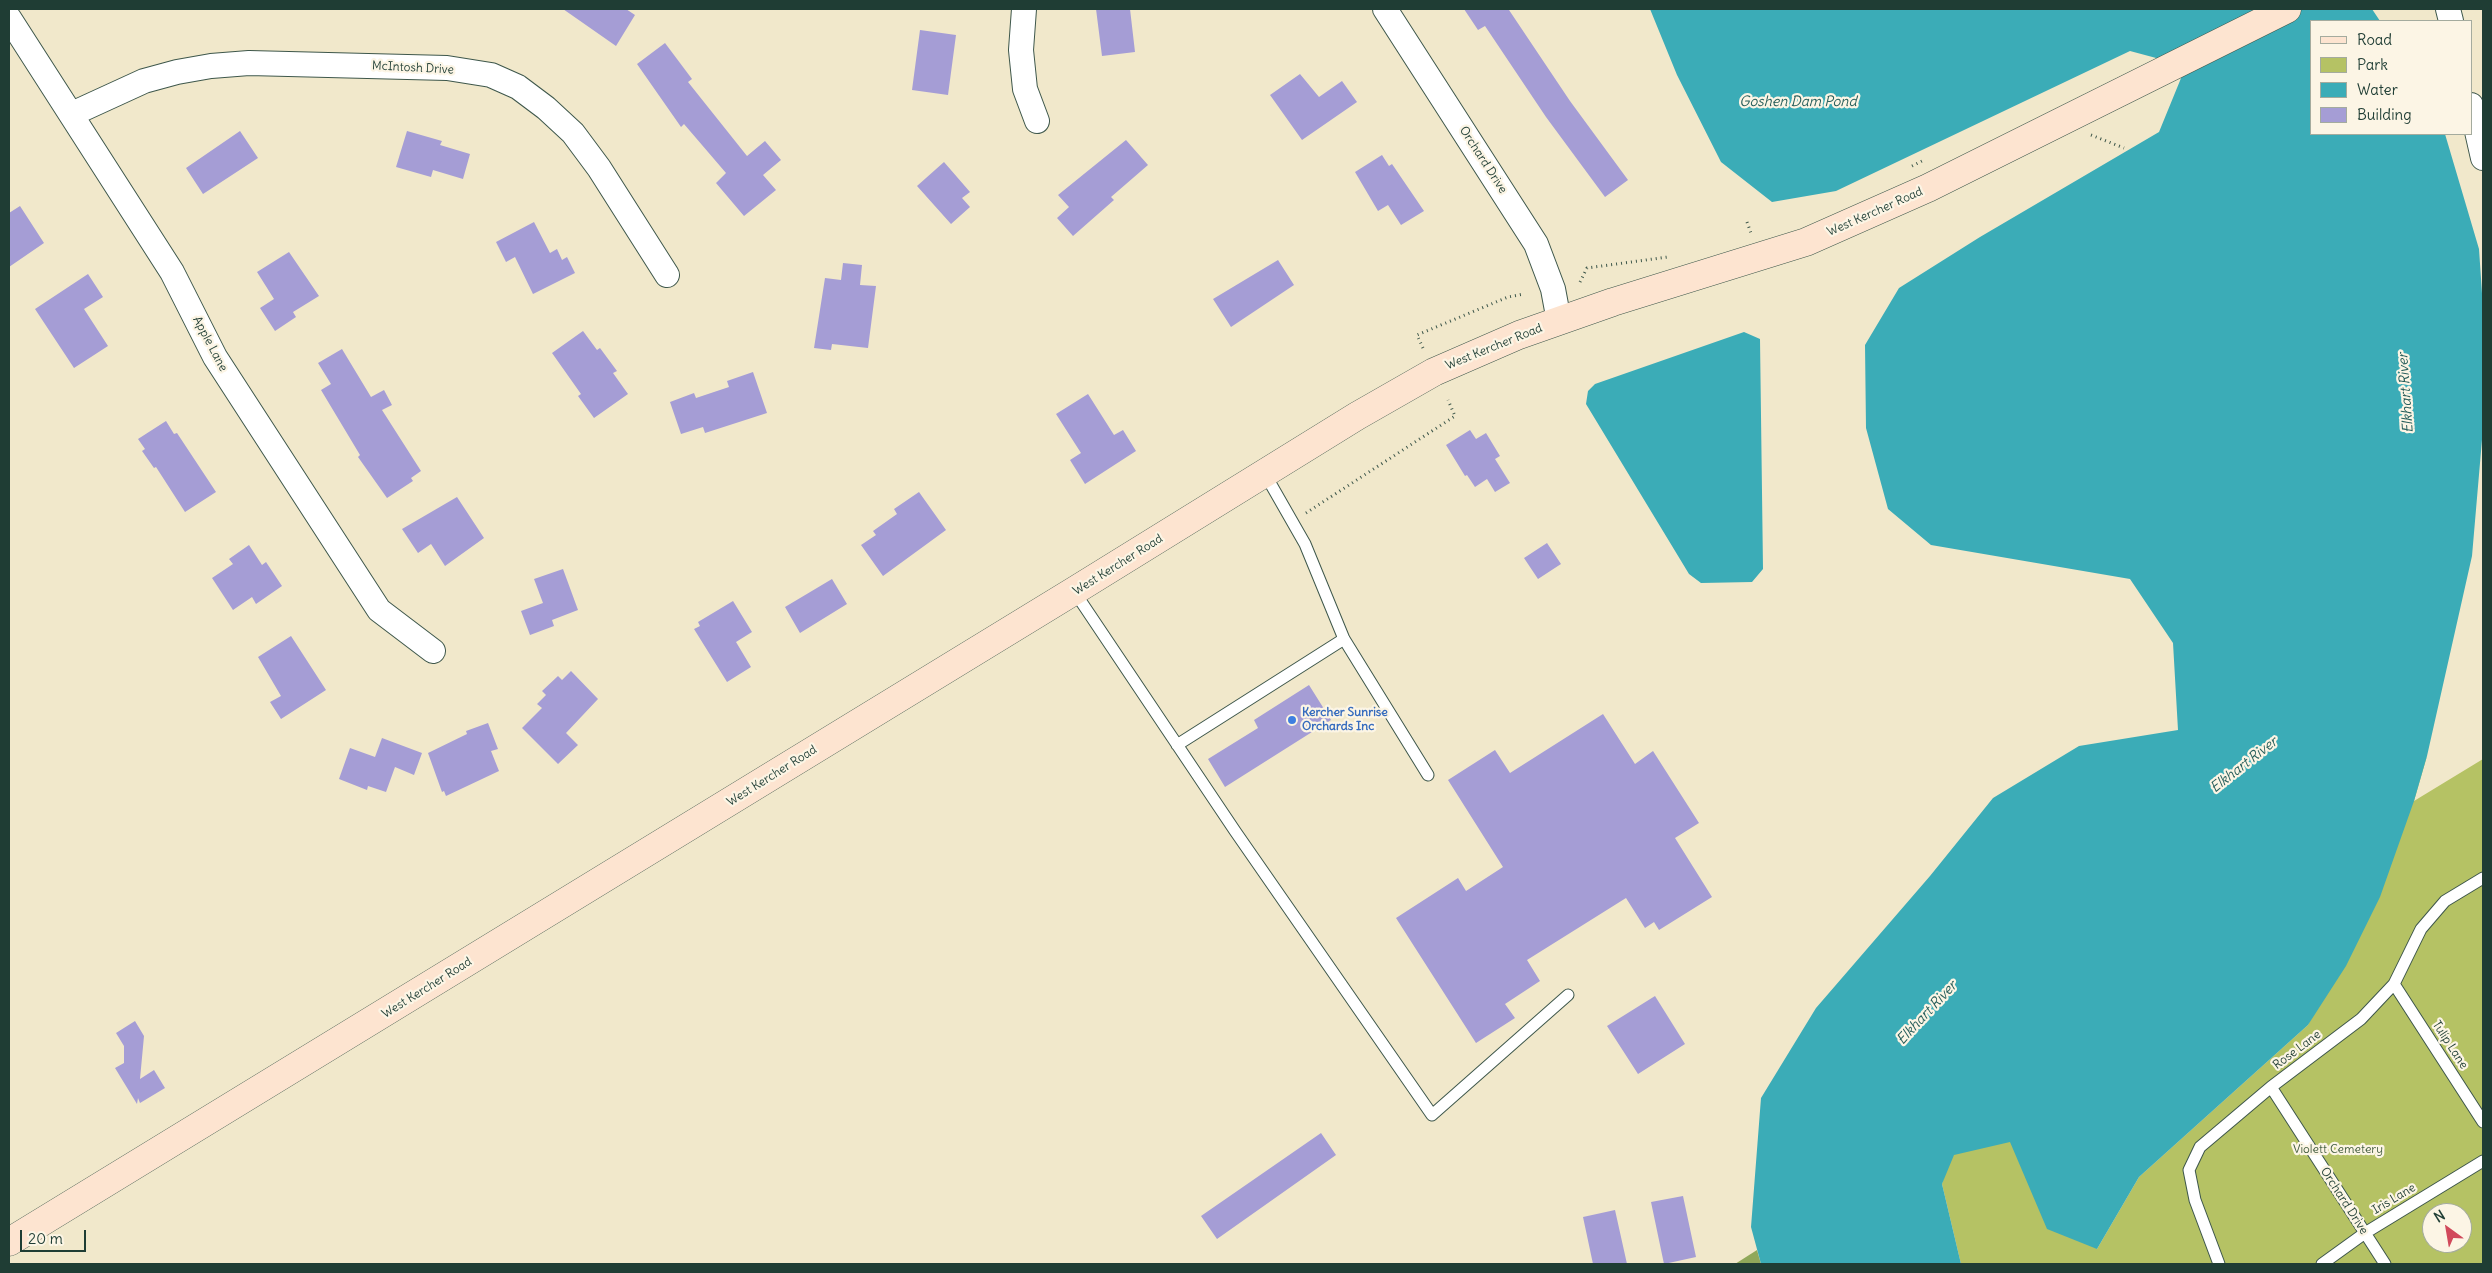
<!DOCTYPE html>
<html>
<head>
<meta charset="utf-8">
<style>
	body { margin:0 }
	#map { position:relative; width:2492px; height:1273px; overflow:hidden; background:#f1e8cb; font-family:Delius,sans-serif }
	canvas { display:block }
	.frame { position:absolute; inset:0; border:10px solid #1f3d34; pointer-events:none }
	.legend { position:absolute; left:2310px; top:20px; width:162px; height:115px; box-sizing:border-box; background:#fcf5e5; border:1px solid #a4ab9e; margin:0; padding:6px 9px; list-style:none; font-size:15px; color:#1f3d34 }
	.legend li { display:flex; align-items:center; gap:10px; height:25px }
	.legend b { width:25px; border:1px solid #a4ab9e }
	.north { position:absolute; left:2422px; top:1203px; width:50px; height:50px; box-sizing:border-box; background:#fcf5e5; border:1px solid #a4ab9e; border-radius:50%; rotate:328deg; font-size:14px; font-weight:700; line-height:20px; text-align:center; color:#1f3d34 }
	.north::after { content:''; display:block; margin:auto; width:18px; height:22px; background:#d1495b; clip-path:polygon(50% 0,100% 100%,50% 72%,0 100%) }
	.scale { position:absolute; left:20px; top:1230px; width:66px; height:22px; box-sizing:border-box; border:2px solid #1f3d34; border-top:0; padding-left:6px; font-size:15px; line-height:18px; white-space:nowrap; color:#1f3d34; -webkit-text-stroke:4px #fcf5e5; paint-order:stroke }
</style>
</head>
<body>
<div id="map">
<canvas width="2492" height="1273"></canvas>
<div class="frame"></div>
<ul class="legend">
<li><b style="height:6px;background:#fde4d0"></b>Road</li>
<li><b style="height:14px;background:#b5c264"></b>Park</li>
<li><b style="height:14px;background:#3bacb7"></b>Water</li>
<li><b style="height:14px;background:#a59dd5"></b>Building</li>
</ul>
<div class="north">N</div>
<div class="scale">20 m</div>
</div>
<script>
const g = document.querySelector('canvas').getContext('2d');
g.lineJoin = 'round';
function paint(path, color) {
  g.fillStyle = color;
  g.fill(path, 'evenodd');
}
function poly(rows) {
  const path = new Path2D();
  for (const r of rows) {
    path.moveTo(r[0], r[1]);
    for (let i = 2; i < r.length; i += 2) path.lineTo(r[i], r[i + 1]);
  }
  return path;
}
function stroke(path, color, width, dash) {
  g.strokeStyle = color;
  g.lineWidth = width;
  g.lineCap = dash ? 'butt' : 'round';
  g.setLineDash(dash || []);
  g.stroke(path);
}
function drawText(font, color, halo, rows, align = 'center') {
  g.font = font + ' Delius,sans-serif';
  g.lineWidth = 4.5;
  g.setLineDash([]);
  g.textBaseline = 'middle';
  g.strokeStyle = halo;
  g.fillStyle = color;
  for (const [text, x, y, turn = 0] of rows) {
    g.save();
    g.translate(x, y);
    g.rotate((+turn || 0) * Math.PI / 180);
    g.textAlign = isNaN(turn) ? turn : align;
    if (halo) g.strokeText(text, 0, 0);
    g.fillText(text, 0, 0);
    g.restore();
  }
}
const green = poly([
	[2427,756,2414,801,2483,759,2483,1264,1961,1264,1942,1184,1983,1024,2097,1249,2139,1177,2308,1025],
	[2432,1213,2462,1213,2462,1243,2432,1243]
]);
const forest = poly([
	[1757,1250,1761,1264,1735,1264]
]);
const water = poly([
	[1650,9,2372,9,2380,21,2311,21,2311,134,2445,134,2479,249,2483,308,2483,428,2472,556,2427,756,2414,801,2380,897,2346,966,2308,1025,2139,1177,2097,1249,2047,1229,2010,1142,1954,1155,1942,1184,1961,1264,1761,1264,1751,1227,1761,1098,1816,1008,1930,876,1993,798,2079,746,2178,730,2173,643,2130,579,1931,545,1888,509,1866,428,1865,345,1899,288,1980,237,2159,132,2186,66,2130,51,1836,191,1772,202,1721,162,1677,75],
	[1744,332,1760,339,1763,569,1752,582,1701,583,1689,574,1586,404,1588,391,1595,384]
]);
const building = poly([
	[563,9,626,9,635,15,616,46],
	[1096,9,1130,9,1135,52,1102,56],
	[1464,9,1511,9,1509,10,1570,101,1628,180,1605,197,1546,117,1485,26,1478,30],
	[920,30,956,35,948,95,912,90],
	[665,43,692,79,688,82,747,156,765,141,781,160,763,175,776,190,744,216,716,183,726,173,684,124,681,127,637,64],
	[1300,74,1319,97,1342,81,1357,102,1302,140,1270,95],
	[240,131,258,158,203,194,186,168],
	[407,131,442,141,440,145,470,154,463,179,433,170,431,177,396,167],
	[1126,140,1148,165,1111,197,1114,200,1073,236,1057,218,1069,207,1058,195],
	[1382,155,1389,166,1392,164,1424,211,1401,225,1388,205,1378,211,1355,172],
	[944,162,970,192,962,198,970,207,951,224,917,186],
	[20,206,44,243,9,267,9,213],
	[534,222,550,253,557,249,562,260,567,257,575,273,533,294,515,257,506,262,496,242],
	[289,252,319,296,293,312,296,317,275,331,260,308,274,299,257,272],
	[1278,260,1294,285,1231,327,1213,299],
	[843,263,862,265,860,285,876,286,868,348,832,344,831,350,814,348,825,278,841,280],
	[88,274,103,297,84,309,108,346,74,368,35,309],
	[583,331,597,350,600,348,617,371,613,373,628,394,594,418,578,396,581,394,552,353],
	[342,349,371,397,384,390,392,405,382,410,421,471,411,478,413,481,387,498,358,457,360,455,321,390,331,384,318,363],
	[753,372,767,413,705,433,703,427,681,434,670,402,694,393,696,398,729,387,727,381],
	[1088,394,1114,435,1123,430,1136,451,1085,484,1070,460,1081,453,1056,414],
	[166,421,174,434,177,433,216,492,185,512,156,467,154,468,142,451,145,449,138,439],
	[1470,430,1476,439,1486,433,1500,456,1495,459,1510,483,1495,492,1487,479,1475,487,1467,475,1465,476,1446,445],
	[919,492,946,530,883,576,861,545,876,535,873,531,897,514,894,509],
	[457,497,484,538,445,566,431,544,418,553,402,529],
	[1547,543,1561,564,1538,579,1524,558],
	[249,545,262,565,266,562,282,586,256,604,252,597,233,610,212,578,233,564,229,559],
	[563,569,578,610,552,620,554,626,530,635,521,611,543,603,534,579],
	[832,579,847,604,800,633,785,607],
	[733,601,752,632,736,642,751,667,727,682,694,629,700,626,698,622],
	[291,636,326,690,281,719,270,702,281,696,258,657],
	[571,671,598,699,566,733,578,745,558,764,522,728,542,708,537,704,546,695,542,691,558,676,562,680],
	[1309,685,1331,720,1225,787,1208,759,1258,728,1254,720],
	[1603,714,1635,764,1653,751,1699,823,1675,838,1712,897,1659,930,1654,922,1645,928,1626,898,1527,960,1540,981,1505,1004,1515,1018,1476,1043,1396,918,1458,878,1466,891,1503,867,1448,780,1495,750,1510,773],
	[488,723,498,749,491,751,499,771,446,796,444,791,442,792,428,753,467,734,466,731],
	[382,738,422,753,414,775,395,767,386,792,368,786,367,790,339,779,350,748,375,757],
	[1655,996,1685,1044,1638,1074,1607,1026],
	[135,1021,144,1036,140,1079,154,1070,165,1088,140,1103,138,1098,137,1104,115,1068,124,1063,124,1046,116,1033],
	[1321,1133,1336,1155,1217,1239,1201,1216],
	[1683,1196,1696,1257,1664,1264,1651,1202],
	[1615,1210,1627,1264,1593,1264,1583,1217]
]);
const path = poly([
	[2091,135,2124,148],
	[1912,166,1924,160],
	[1747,222,1751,233],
	[1580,282,1587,268,1668,257],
	[1423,348,1417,335,1508,297,1524,294],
	[1306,513,1455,416,1448,400]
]);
const lane = poly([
	[1265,474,1305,544,1344,639,1428,775],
	[1074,591,1235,831,1432,1115,1568,995],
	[1177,745,1344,639],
	[2394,984,2483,1122],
	[2271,1087,2385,1264],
	[2219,1264,2195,1200,2189,1170,2200,1147,2271,1087,2361,1019,2394,984,2421,929,2445,901,2483,878],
	[2322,1264,2365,1233,2483,1161]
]);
const street = poly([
	[1024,9,1021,50,1025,89,1037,121],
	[1385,9,1536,244,1553,289,1559,321],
	[2448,9,2451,21],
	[9,18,172,272,215,357,379,610,433,651],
	[2471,105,2483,158],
	[72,114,144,81,177,72,211,66,249,63,447,68,491,75,518,87,546,108,573,133,599,168,667,275]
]);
const secondary = poly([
	[9,1242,1074,591,1357,416,1434,372,1519,335,1613,302,1806,242,1928,188,2287,9]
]);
const markers = [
	[1292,720,5,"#3f7fe0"]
];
const streetNames = [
	["McIntosh Drive",413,68,3],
	["Orchard Drive",1483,160,57],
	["West Kercher Road",1875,212,-24],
	["Apple Lane",210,344,62],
	["West Kercher Road",1494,347,-22],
	["West Kercher Road",1118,565,-32],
	["West Kercher Road",772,776,-32],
	["West Kercher Road",427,988,-32],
	["Tulip Lane",2450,1045,57],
	["Rose Lane",2297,1050,-37],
	["Iris Lane",2394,1199,-31],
	["Orchard Drive",2344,1201,57]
];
const shopNames = [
	["Kercher Sunrise",1302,713],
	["Orchards Inc",1302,727]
];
const parkNames = [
	["Violett Cemetery",2338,1150]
];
const waterNames = [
	["Goshen Dam Pond",1798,102],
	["Elkhart River",2406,393,-94],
	["Elkhart River",2244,765,-38],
	["Elkhart River",1927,1013,-47]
];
paint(green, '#b5c264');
paint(forest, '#90a85a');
paint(water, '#3bacb7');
paint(building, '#a59dd5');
stroke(lane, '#3e574b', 13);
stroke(street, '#3e574b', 26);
stroke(secondary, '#3e574b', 29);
stroke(path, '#3e574b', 3, [1, 4]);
stroke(lane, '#fff', 11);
stroke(street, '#fff', 24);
stroke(secondary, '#fde4d0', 28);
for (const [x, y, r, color] of markers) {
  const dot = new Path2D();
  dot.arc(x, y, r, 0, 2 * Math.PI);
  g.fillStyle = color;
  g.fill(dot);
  stroke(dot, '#fcf5e5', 2);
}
drawText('12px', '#1f3d34', '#fcf5e5', streetNames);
drawText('bold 12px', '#366cbe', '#fcf5e5', shopNames, 'left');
drawText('12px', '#445e40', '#fcf5e5', parkNames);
drawText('italic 14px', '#275e5b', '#fcf5e5', waterNames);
</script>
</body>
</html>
